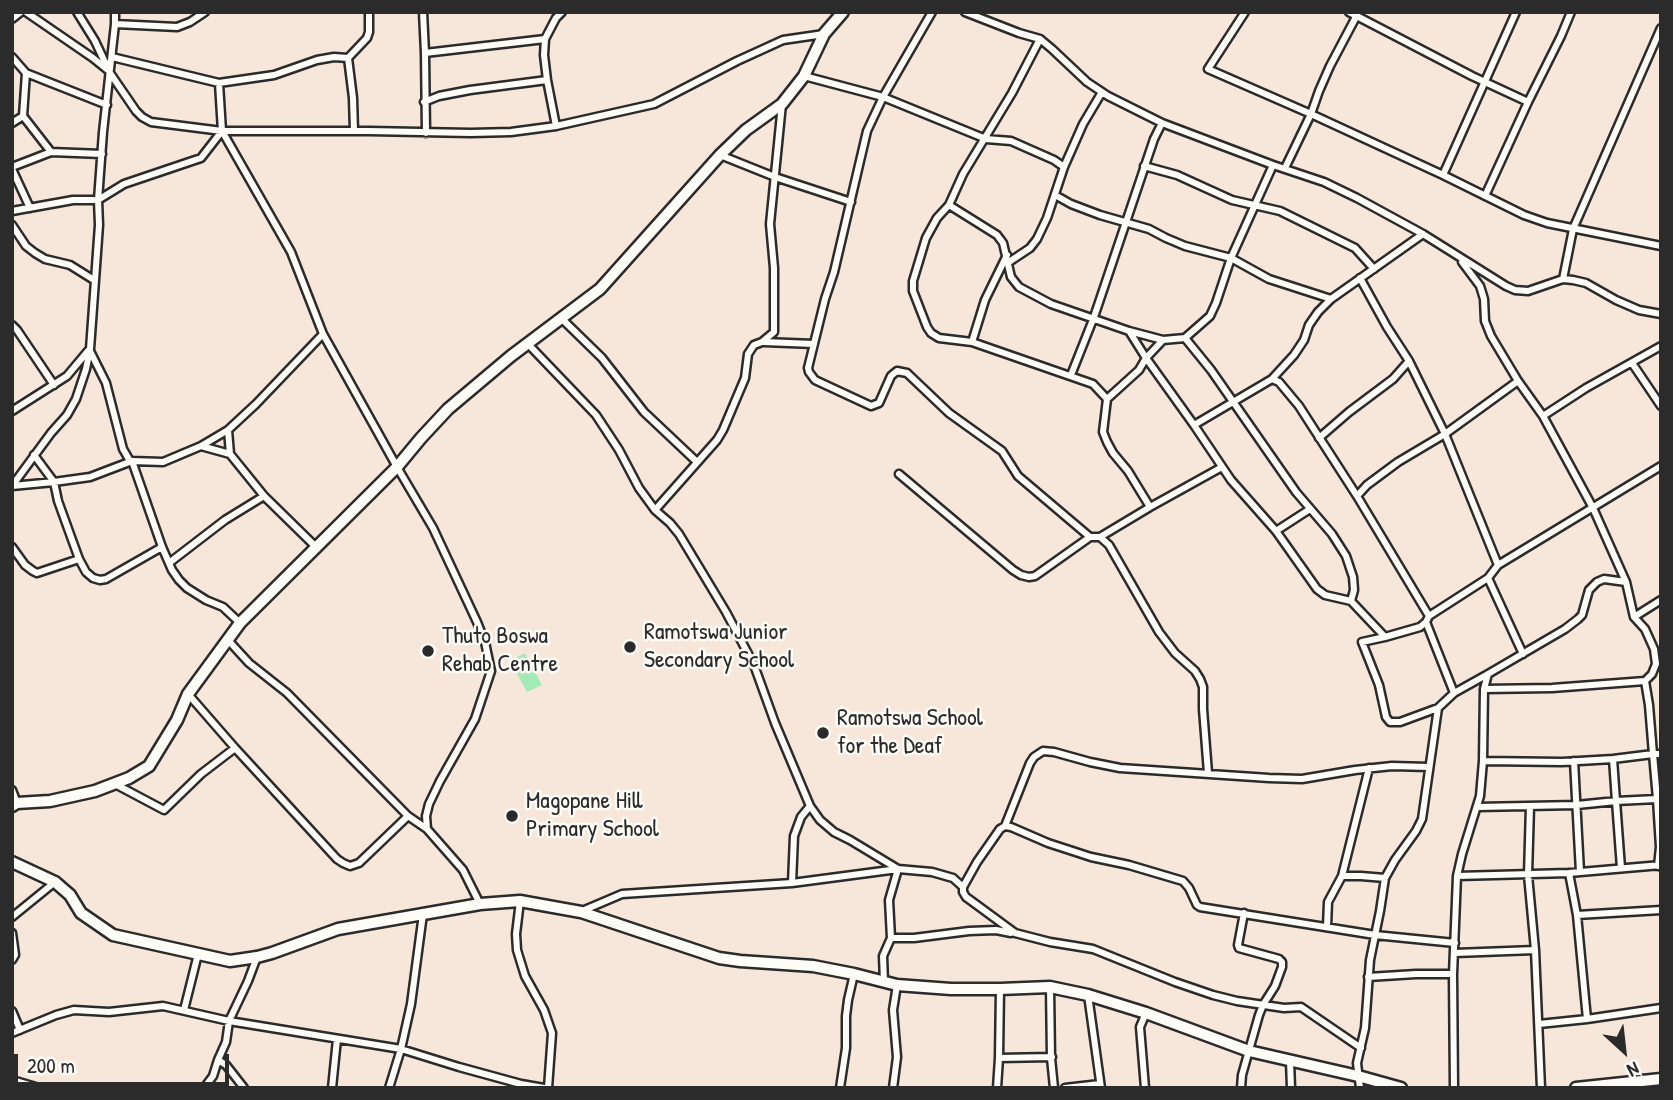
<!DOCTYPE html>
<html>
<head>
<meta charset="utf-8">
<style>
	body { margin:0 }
	#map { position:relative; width:1673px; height:1100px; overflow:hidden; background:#f6e7da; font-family:"Patrick Hand",sans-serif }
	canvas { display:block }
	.frame { position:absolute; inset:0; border:14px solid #2b2b2b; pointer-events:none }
	.north { position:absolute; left:1589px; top:1016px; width:70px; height:70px; -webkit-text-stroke:5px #fdfcf7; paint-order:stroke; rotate:153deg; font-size:19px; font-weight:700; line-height:28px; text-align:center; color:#2b2b2b }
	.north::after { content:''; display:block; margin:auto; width:24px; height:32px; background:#2b2b2b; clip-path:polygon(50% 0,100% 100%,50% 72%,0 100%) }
	.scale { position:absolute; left:14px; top:1054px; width:215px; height:32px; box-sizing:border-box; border:4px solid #2b2b2b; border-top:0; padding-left:9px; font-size:21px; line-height:24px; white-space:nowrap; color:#2b2b2b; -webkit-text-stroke:5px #fdfcf7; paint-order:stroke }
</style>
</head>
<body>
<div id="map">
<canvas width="1673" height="1100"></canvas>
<div class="frame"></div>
<div class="north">N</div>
<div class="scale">200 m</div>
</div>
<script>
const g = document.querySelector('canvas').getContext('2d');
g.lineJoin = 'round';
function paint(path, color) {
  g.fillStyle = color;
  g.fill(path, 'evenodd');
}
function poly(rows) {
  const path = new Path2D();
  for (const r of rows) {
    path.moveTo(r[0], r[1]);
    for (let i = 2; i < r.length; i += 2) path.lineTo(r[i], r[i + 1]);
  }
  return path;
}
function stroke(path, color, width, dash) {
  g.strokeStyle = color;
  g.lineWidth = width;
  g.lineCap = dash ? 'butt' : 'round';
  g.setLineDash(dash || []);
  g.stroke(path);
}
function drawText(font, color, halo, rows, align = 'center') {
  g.font = font + ' "Patrick Hand",sans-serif';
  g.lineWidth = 5;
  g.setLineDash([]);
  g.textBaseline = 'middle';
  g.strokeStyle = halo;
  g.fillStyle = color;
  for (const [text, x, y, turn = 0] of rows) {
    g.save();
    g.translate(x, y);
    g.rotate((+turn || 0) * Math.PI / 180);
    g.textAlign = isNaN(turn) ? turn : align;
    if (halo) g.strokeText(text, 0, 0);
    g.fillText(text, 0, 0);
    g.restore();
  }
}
const green = poly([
	[525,653,542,685,527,692,510,661]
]);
const street = poly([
	[26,12,93,58,109,71],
	[77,12,95,41,110,73,136,111,142,117,151,122,222,131,291,252,323,334,397,467,433,528,477,622,485,642,491,671,475,719,440,781,429,804,426,816,427,829,463,870,480,904],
	[423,12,425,53,426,133],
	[932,12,883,97,867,131,834,272,825,299,808,368,809,372,815,380,871,406,879,403,891,376,897,371,907,373,949,413,1002,451,1018,476,1090,537],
	[965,12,1019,33,1040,39,1052,49,1087,82,1108,96,1162,123,1273,165,1324,182,1357,198,1423,234,1506,286,1515,290,1528,291,1563,279,1573,280,1586,283,1616,300,1639,310,1661,314],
	[1245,12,1208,69,1311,114,1443,175,1524,215,1547,223,1661,246],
	[1349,12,1472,76,1528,102],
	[12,19,21,12],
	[115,24,177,27,190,22,205,12],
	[1040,39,1012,93,963,174,949,205,937,218,926,238,913,281,913,291,927,327,931,333,939,338,972,342,1093,384,1107,399,1103,432,1107,442,1113,453,1128,471,1150,507],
	[425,53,545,39],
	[12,57,26,73,107,105],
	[112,57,219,83,274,75,317,60,334,57,348,58],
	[348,58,353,98,354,131],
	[348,58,367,38,369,32,369,12],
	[804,76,883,97,986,139,1011,141,1054,160,1064,167],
	[219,83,222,131],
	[424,102,439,96,470,90,547,80],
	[23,116,51,152,102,154],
	[12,123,23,116,26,73],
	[556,126,547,80,544,55,545,39,556,18,562,12],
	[720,155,775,177,851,202],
	[1144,166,1177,175,1232,200,1280,211,1355,248,1374,269],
	[12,167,51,152],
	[1285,168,1311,114,1319,91,1330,66,1357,15],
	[12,169,30,208],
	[1443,175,1516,12],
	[1055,195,1071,204,1100,215,1149,229,1166,238,1185,246,1231,258,1269,279,1331,299],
	[1485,196,1528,102,1561,36,1571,12],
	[949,205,997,235,1003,243,1011,277,1019,287,1051,304,1129,331,1146,358,1194,425,1231,480,1276,531,1317,589,1325,595,1351,601,1385,637,1420,627,1426,622],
	[12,211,73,200,98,200,124,184,201,158,222,131,369,131,471,133,511,132,556,126,654,104,737,61,783,40,824,34],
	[12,225,26,246,35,253,45,259,70,265,94,280],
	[1009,262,1030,248,1037,239,1047,218,1064,167,1083,124,1102,92],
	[1462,262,1480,286,1484,299,1485,321,1491,336,1518,381,1543,416,1593,508,1626,582,1634,617,1645,629,1654,649,1656,664,1652,674,1645,681,1649,705,1653,754,1661,754],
	[1360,278,1387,327,1409,361,1445,434,1498,565],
	[1563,279,1573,229,1661,28],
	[561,318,602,358,644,412,697,462],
	[12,325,17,330,54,385],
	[1129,331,1163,340],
	[1185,338,1211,370,1296,492,1332,534,1346,556,1353,577,1354,590,1351,601],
	[764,342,814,344],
	[972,342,985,300,1007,255],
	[528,344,596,415,619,450,639,488,655,510,670,523,679,534,726,612,754,665,775,723,810,806,820,820,834,832,850,840,898,869],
	[90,351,106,383,123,449,130,461,132,461,162,547,172,570,179,580,187,588,206,600,223,607,240,623],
	[1632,363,1661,406],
	[1071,375,1094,317,1154,139,1162,123],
	[1272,379,1279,382,1299,406,1357,496,1429,616,1426,622,1454,693],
	[1107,399,1139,370,1146,358,1163,340,1185,338,1210,316,1216,303,1231,258,1273,165],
	[12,411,67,376,88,351],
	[1543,416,1586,388,1661,346],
	[1194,425,1272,379,1294,355,1304,340,1309,325,1318,312,1331,299,1423,234],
	[228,430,230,454,264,496,316,547],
	[1319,438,1349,412,1393,379,1409,361],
	[201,446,230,454],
	[34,455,54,482,58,501,79,559,86,572,93,578,100,580,106,579,162,547],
	[899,474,1013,570,1021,575,1029,577,1035,576,1090,537,1100,537,1150,507,1222,467],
	[12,486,51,433,67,415,76,399,86,369,90,349,99,225,98,200,103,132,115,24,115,12],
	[12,486,54,482,90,477,132,461,163,462,201,446,228,430,256,404,323,334],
	[1357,496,1367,485,1398,462,1445,434,1518,381],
	[655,510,717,440,723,430,745,378,748,354,754,345,762,342,774,332,774,268,770,224,782,104],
	[1276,531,1310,509],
	[1100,537,1109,545,1159,632,1175,653,1195,671,1200,679,1203,687,1203,709,1208,773],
	[12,547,25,565,33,571,37,573,79,559],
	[169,563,225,520,264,496],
	[1488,578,1523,654],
	[1429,616,1488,578,1498,565,1661,466],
	[1634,617,1661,600],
	[1385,637,1362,642,1379,685,1386,717,1390,722,1400,722,1438,708],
	[227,639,249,663,287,693,408,816,427,829],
	[1484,689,1552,688,1645,681],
	[188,694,235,748,337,859,343,863,350,866,359,863,408,816],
	[1483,761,1562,762,1613,759],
	[1574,761,1580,872],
	[115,784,164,810,201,774,235,748],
	[12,790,17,803],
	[1530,806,1528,875,1535,950,1541,1088],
	[1477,807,1577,805,1616,801,1621,868],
	[1005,826,1030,763,1034,757,1043,751,1054,752,1090,762,1120,768,1269,778,1302,779,1355,770,1392,766,1429,767],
	[1658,866,1660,847,1657,799,1653,754,1613,759,1616,801,1657,799,1661,799],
	[1569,873,1577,915,1587,1019],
	[1342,876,1361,876,1385,878],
	[1457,876,1569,873,1661,865],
	[792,883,794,836,801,817,810,806],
	[520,901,516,934,517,950,525,976,544,1010,552,1033,548,1088],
	[582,911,622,894,792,883,898,869,932,872,953,878,963,887],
	[1577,915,1661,910],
	[12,917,55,882],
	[1327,927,1328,902,1342,876,1369,768],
	[12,933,15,955,12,960],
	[891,938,914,938,969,931,996,930,1011,933],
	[1455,953,1535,950],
	[1368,977,1416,974,1453,974],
	[884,982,883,956,891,938,889,900,898,869],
	[1050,987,1051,1058,1054,1088],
	[1088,995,1101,1088],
	[184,1010,198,954],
	[12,1011,20,1030],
	[1539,1024,1587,1019,1661,1008],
	[12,1033,56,1015,74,1010,109,1012,163,1006,229,1021,401,1049,459,1067,521,1084,544,1088],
	[1361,1048,1301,1007,1284,1008,1237,1001,1213,995,1175,982,1093,949,1050,942,1015,933,966,897,963,892,963,887,977,862,1000,829,1005,826,1011,827,1048,843,1091,857,1129,865,1183,881,1189,888,1197,905,1200,907,1375,935,1455,943],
	[999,1058,1052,1057],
	[218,1060,226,1065,244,1088],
	[1290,1061,1291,1088],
	[12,1080,39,1088],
	[204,1088,213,1076,218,1060,226,1042,229,1021,248,981,257,957],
	[332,1088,337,1039],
	[389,1088,401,1049,411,1004,423,914],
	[840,1088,846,1048,846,1016,848,1000,854,974],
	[893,1088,897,1057,893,1010,897,985],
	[997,1088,999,1058,1000,989],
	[1065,1088,1100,1084],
	[1145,1088,1140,1027,1146,1013],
	[1241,1088,1242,1075,1259,1015,1263,1005,1275,986,1282,967,1282,962,1279,959,1239,948,1238,945,1244,913],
	[1360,1088,1357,1063,1365,1028,1370,960,1380,911,1385,878,1395,860,1416,831,1422,819,1438,708,1454,693,1488,674,1565,629,1578,619,1582,615,1589,590,1597,582,1604,579,1626,582],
	[1454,1088,1453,974,1457,876,1462,854,1480,796,1483,761,1484,689,1488,674]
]);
const secondary = poly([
	[12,806,17,803,50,801,95,791,129,778,149,766,177,720,188,694,240,623,397,467,421,438,448,409,511,356,600,289,720,155,746,130,782,104,804,76,824,34,843,12],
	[12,862,55,882,70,895,81,913,113,935,230,961,257,957,272,953,338,929,480,904,520,901,581,912,719,958,740,961,813,966,854,974,897,985,951,989,1000,989,1050,987,1088,995,1146,1013,1249,1051,1358,1076,1401,1088],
	[1576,1088,1661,1079]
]);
const markers = [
	[630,647,7,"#2b2b2b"],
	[428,651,7,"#2b2b2b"],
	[823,733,7,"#2b2b2b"],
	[512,816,7,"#2b2b2b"]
];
const poiNames = [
	["Ramotswa Junior",644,633],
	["Secondary School",644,661],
	["Thuto Boswa",442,637],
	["Rehab Centre",442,665],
	["Ramotswa School",837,719],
	["for the Deaf",837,747],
	["Magopane Hill",526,802],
	["Primary School",526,830]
];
paint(green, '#a4eab7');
stroke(street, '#2b2b2b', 11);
stroke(secondary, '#2b2b2b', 15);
stroke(street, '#fdfcf7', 6);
stroke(secondary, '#fdfcf7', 10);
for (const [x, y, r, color] of markers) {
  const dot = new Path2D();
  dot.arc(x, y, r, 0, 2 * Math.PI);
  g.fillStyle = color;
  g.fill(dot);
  stroke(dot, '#fdfcf7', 2.5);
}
drawText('24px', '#2b2b2b', '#fdfcf7', poiNames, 'left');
</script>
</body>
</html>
